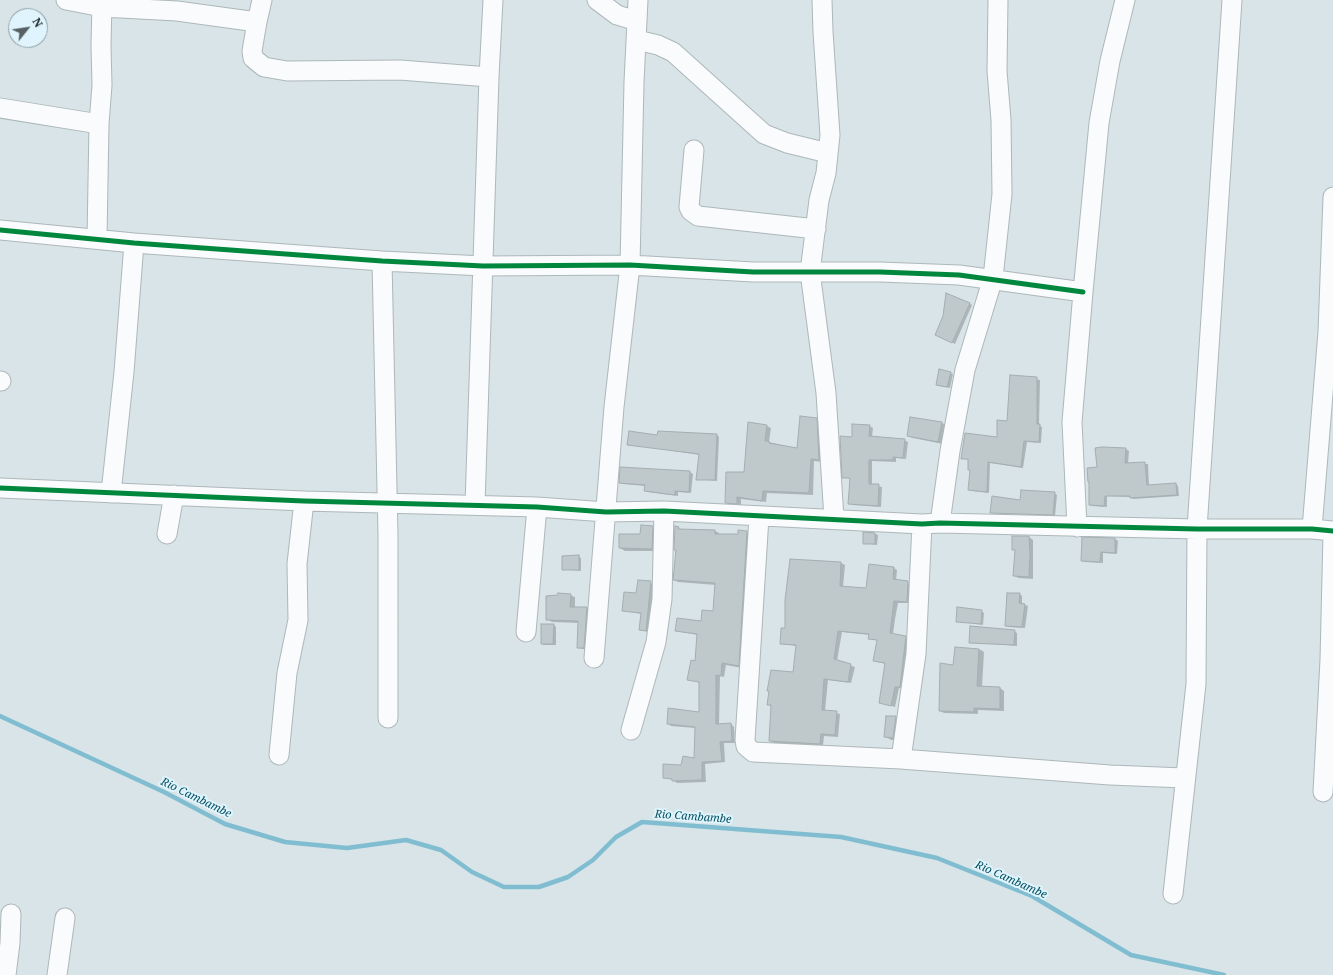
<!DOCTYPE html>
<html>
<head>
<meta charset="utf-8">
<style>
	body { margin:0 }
	#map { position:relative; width:1333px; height:975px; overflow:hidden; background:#d8e4e8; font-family:"Noto Serif",serif }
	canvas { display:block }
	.north { position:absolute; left:8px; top:8px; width:40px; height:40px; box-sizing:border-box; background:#dff4fc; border:1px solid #8d9da2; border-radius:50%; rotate:60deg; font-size:11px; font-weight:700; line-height:16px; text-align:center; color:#121a1c }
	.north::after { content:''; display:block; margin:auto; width:14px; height:18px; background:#576163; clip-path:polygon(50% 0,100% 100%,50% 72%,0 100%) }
</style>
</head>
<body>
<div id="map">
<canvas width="1333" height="975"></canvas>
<div class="north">N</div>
</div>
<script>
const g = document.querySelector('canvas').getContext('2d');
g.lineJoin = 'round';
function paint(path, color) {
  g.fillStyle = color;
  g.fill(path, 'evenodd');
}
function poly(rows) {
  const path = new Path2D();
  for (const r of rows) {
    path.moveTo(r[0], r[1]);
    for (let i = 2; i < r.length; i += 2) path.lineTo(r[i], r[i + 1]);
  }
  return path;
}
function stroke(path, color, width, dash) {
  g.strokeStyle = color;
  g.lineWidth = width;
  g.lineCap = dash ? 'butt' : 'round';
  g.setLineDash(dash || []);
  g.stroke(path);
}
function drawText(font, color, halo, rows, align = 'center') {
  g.font = font + ' "Noto Serif",serif';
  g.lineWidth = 4;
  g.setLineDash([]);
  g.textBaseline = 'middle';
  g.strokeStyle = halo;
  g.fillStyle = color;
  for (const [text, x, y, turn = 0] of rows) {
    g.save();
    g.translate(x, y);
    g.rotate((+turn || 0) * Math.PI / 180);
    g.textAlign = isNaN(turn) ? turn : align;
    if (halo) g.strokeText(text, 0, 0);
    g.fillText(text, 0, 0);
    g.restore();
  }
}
const shadow = poly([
	[969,303,972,305,955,344,939,336],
	[951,373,953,374,950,388,939,386],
	[1011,376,1040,380,1039,425,1042,427,1041,443,1027,442,1023,468,990,463,989,493,972,491,970,489,971,471,969,470,969,460,962,458,998,438,1008,422],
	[816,419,820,421,823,462,814,461,813,495,767,493,766,502,741,499,741,505,730,505,726,502,745,473,767,426,771,428,769,442,797,449],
	[942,423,946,425,943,444,913,438,908,436],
	[869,426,873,428,872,437,904,440,908,442,906,459,896,458,896,462,872,461,872,485,882,487,881,507,853,505,849,503,851,479,843,477,853,438],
	[717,435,719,437,717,481,697,479,700,455,628,444],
	[1096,449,1126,449,1129,451,1128,464,1148,464,1149,486,1176,484,1178,486,1179,496,1133,499,1130,497,1107,496,1107,507,1092,506,1090,505,1098,468],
	[621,468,690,472,693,474,691,493,678,492,678,496,648,492,645,491,646,486,623,484,620,483],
	[1054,493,1057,495,1055,516,991,513,1021,501],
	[652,527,657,529,656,551,625,551,620,548],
	[676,527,682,530,715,531,719,533,719,535,739,535,747,532,750,534,742,668,726,665,724,677,720,676,719,725,731,724,734,727,735,743,724,743,725,762,705,764,706,782,677,783,673,780,664,777,695,760,696,728,671,726,668,723,700,713,700,683,689,679,696,662,698,635,676,631,702,622,714,612,716,585,678,582,674,580,677,550],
	[875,534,878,535,877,545,864,543],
	[1029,537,1033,540,1033,579,1018,578,1014,575,1015,550,1013,549],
	[1083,538,1115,539,1118,541,1117,554,1103,553,1103,563,1084,562,1082,560],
	[578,556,581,558,581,571,563,569],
	[791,560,841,563,845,565,843,587,867,590,894,568,897,570,896,581,912,584,911,603,898,603,895,619,893,634,909,639,903,689,899,688,895,707,881,703,886,664,874,661,878,641,870,638,870,635,842,632,837,661,855,667,851,683,828,680,825,711,840,714,838,737,824,736,823,746,774,743,770,741,772,707,768,704,794,673,797,646,781,644,786,629],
	[639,581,654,584,649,632,640,630,642,614,623,611,637,595],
	[1020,594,1022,596,1022,604,1028,606,1025,628,1008,627,1006,625],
	[570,595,575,597,575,608,587,608,591,611,588,650,578,648,579,623,552,622,547,619],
	[981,611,984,613,983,625,957,621],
	[554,625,556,627,556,645,544,645,542,644],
	[1014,631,1017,633,1017,646,970,642],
	[956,648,979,649,984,652,982,687,1000,688,1004,691,1004,711,978,710,978,714,944,713,940,711,954,666],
	[896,717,902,721,899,740,891,740,885,736]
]);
const stream = poly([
	[0,716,164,792,225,824,285,842,347,848,406,840,441,850,472,872,504,887,539,887,568,877,593,860,616,837,642,822,841,837,937,858,1032,896,1131,955,1224,975]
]);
const building = poly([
	[946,293,970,303,952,343,935,335,943,316,946,293],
	[939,369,951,372,947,387,936,385,939,369],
	[1010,375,1037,377,1037,424,1040,424,1039,442,1024,441,1021,467,988,462,987,492,968,490,970,470,968,470,968,459,961,459,965,433,997,437,997,420,1007,421,1010,375],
	[800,416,817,418,819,460,811,459,809,493,763,491,762,501,737,497,737,504,725,503,726,472,744,472,748,422,767,425,765,441,769,441,769,443,797,448,800,416],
	[910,417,942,422,938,442,907,436,910,417],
	[852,424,870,425,869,436,905,439,903,458,893,457,893,460,869,460,869,484,879,484,878,506,848,504,850,478,842,478,840,436,852,437,852,424],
	[629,431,657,435,658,431,717,434,715,480,696,480,699,454,627,445,629,431],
	[1102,447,1126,448,1125,463,1145,462,1147,485,1176,483,1177,495,1130,498,1130,496,1105,496,1104,506,1089,505,1089,482,1088,482,1087,468,1097,467,1095,448,1102,447],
	[620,467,690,471,689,492,675,491,675,495,644,491,645,485,619,483,620,467],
	[1021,490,1055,492,1053,515,990,513,992,496,1020,500,1021,490],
	[641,525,653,526,652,549,619,548,619,534,640,534,641,525],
	[675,526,679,527,678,529,715,530,715,534,738,534,738,530,747,531,739,666,722,663,721,676,716,675,716,724,731,723,732,741,720,742,722,761,702,762,702,780,672,781,672,779,663,778,663,764,681,765,683,756,694,758,695,727,667,724,668,708,699,712,699,682,687,680,691,660,695,661,697,634,675,631,677,618,701,621,702,610,713,611,715,583,673,580,676,550,674,550,675,526],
	[863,532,875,533,875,544,863,544,863,532],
	[1012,536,1029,536,1030,553,1029,577,1013,576,1015,550,1012,550,1012,536],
	[1082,537,1115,538,1115,553,1101,552,1100,562,1081,561,1082,537],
	[579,555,579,570,562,570,562,556,579,555],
	[790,559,841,562,840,586,866,588,869,564,894,567,893,579,908,581,907,602,894,601,890,633,906,636,900,687,895,687,891,706,879,703,885,663,873,661,877,640,868,639,869,634,838,631,834,659,851,664,848,682,824,679,822,710,837,711,835,735,821,734,820,744,769,741,771,705,767,705,769,691,767,691,771,670,793,672,796,645,780,644,781,628,785,628,785,600,790,559],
	[638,580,651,581,646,631,639,630,641,613,622,611,624,592,636,593,638,580],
	[558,593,571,594,570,607,587,607,584,648,577,648,578,621,546,620,546,596,558,595,558,593],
	[1007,593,1020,593,1019,603,1025,604,1022,627,1005,626,1007,593],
	[957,607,982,610,981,624,956,622,957,607],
	[541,624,554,624,553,644,541,644,541,624],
	[970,626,1015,630,1014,645,969,643,970,626],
	[955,647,979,649,977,686,1000,687,1000,709,974,708,974,712,939,711,940,663,953,665,955,647],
	[886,716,896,716,893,738,884,737,886,716]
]);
const minor = poly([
	[66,0,102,7,177,11,257,22],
	[262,0,257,22,252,51,253,58,264,67,287,71,400,70,489,77],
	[597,0,617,15,637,21],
	[822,0,823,32,830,135,826,173,819,200,810,272,826,393,834,519],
	[637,40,658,45,673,52,764,134,787,143,828,153],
	[0,108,99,124],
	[694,150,689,207,691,211,698,216,816,229],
	[0,230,134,243,382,261,483,266,630,265,753,272,880,272,959,275,1083,292],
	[97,239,99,124,102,85,101,46,102,0],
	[382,261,388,535,388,718],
	[0,381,1,381],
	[0,488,304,501,537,507,606,512,664,511,922,524,940,523,1197,529,1312,529,1333,531],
	[111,493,124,372,134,243],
	[475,505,489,77,493,0],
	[759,517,745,740,746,746,753,752,901,759,1110,775,1184,778],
	[940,523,950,451,965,370,993,278,1002,194,1001,120,997,71,998,0],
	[1077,527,1072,422,1083,292,1099,123,1110,61,1125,0],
	[1312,529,1328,332,1333,197],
	[167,534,174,495],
	[526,632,537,507],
	[594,658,614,407,630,265,634,82,638,0],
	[631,730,656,642,662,599,664,511],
	[279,755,287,673,298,620,297,564,304,501],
	[901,759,916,654,922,524],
	[1323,792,1330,660,1333,534],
	[1173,894,1196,684,1197,529,1232,0],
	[6,975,10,943,11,914],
	[57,975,65,918]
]);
const cycleway = poly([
	[0,230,134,243,382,261,483,266,630,265,753,272,880,272,959,275,1083,292],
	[0,488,304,501,537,507,606,512,664,511,922,524,940,523,1197,529,1312,529,1333,531]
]);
const waterNames = [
	["Rio Cambambe",196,798,26],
	["Rio Cambambe",693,817,4],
	["Rio Cambambe",1011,880,24]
];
paint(shadow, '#0003');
stroke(stream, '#80bdd0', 4.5);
paint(building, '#bfc8cb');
stroke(building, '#a4aeb1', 1);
stroke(minor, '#aeb7ba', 21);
stroke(minor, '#f9fbfc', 19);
stroke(cycleway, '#00873e', 5);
drawText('italic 11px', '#034f60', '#dff4fc', waterNames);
</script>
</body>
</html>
